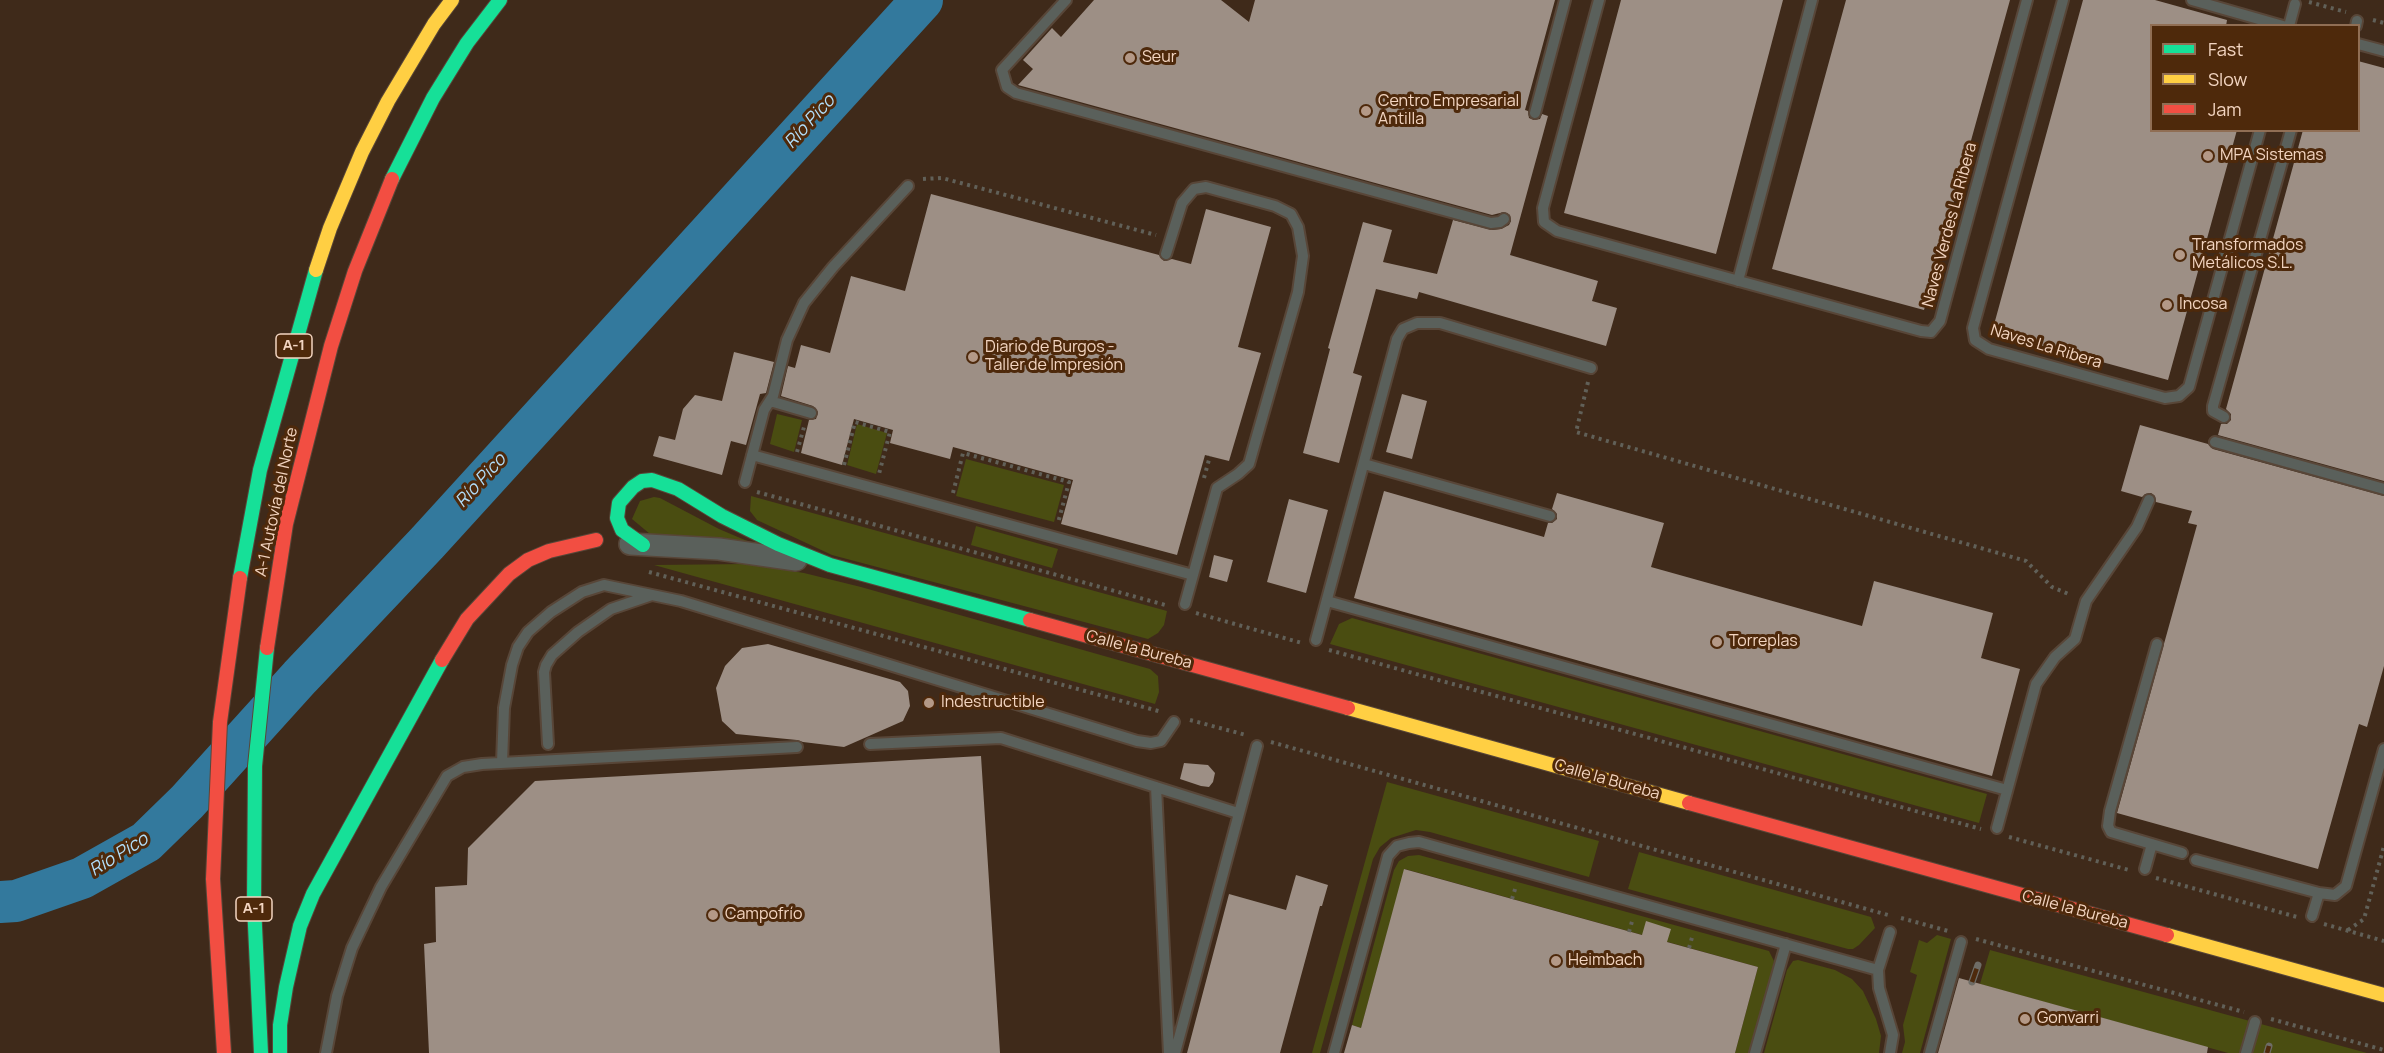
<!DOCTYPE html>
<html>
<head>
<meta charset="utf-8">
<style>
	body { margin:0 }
	#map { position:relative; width:2384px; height:1053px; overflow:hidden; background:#3f2a1a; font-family:Manrope,sans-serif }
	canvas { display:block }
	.legend { position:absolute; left:2150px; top:24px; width:210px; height:108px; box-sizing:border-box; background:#4e290b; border:2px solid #906e54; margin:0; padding:8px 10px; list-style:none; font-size:18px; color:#f3d5c1 }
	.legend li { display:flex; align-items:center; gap:12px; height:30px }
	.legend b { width:30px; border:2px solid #906e54 }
</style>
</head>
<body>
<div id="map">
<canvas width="2384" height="1053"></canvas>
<ul class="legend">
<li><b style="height:8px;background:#16e098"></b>Fast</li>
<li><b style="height:8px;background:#ffcf43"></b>Slow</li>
<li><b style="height:8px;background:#f24e42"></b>Jam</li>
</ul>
</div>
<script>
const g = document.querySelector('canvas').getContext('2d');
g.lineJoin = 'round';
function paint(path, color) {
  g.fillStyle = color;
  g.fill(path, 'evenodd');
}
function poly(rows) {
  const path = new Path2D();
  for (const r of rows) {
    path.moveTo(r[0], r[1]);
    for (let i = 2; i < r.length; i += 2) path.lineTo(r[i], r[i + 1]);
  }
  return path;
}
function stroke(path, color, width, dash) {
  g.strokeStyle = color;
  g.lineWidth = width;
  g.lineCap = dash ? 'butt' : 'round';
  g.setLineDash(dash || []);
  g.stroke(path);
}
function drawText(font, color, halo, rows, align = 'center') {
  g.font = font + ' Manrope,sans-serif';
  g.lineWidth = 6;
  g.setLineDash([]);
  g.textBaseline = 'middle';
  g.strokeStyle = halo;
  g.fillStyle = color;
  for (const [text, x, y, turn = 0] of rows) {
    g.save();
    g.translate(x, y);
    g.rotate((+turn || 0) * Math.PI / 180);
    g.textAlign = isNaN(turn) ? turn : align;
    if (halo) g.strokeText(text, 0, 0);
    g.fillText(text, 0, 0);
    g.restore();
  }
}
const green = poly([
	[777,414,802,420,794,452,770,444],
	[857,424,887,433,876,474,847,465],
	[966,459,1064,485,1054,522,956,496],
	[751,496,1167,611,1164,625,1158,633,1148,639,832,555,757,520,750,511],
	[654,497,660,498,719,529,752,543,650,534,632,519,640,501],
	[976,526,1058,549,1052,568,971,545],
	[748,564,804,573,861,587,1150,669,1158,676,1159,692,1155,704,654,565],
	[1352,618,1987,794,1979,823,1330,644,1339,624],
	[1387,782,1599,841,1589,877,1430,832,1416,830,1391,838,1380,847,1373,859,1320,1053,1312,1053],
	[1639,852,1871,917,1875,928,1859,945,1853,949,1848,949,1628,889],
	[1419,855,1769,951,1774,961,1773,967,1749,1053,1735,1053,1758,967,1405,869,1361,1028,1352,1025,1394,870,1399,861,1408,856],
	[1937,935,1951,939,1920,1053,1902,1053,1905,1042,1903,1025,1917,975,1910,972,1919,940,1927,943],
	[1990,950,2367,1053,2228,1053,1980,984],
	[1798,960,1835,970,1852,979,1863,991,1876,1019,1881,1036,1879,1053,1764,1053,1787,970,1793,961]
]);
const river = poly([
	[0,902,16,901,82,878,146,842,187,802,300,677,427,543,922,0]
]);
const building = poly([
	[1094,0,1221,0,1249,22,1255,0,1555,0,1525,110,1528,111,1529,118,1534,120,1540,119,1542,114,1548,116,1510,255,1598,281,1592,301,1617,308,1606,346,1419,292,1417,299,1376,289,1353,373,1362,376,1339,463,1303,453,1330,349,1328,348,1363,222,1392,230,1383,262,1437,274,1453,220,1492,230,1501,229,1509,225,1511,221,1510,215,1504,212,1492,215,1018,85,1033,69,1023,60,1052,28,1061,37],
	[1621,0,1783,0,1716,254,1564,213],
	[1846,0,2010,0,1924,310,1772,269],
	[2083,0,2155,0,2227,20,2226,26,2151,26,2151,130,2237,130,2168,380,1992,332],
	[2358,61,2384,68,2384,481,2218,435,2221,424,2227,424,2231,420,2231,414,2226,409,2303,130,2358,130],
	[931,194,1159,255,1164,261,1172,259,1191,264,1206,209,1271,227,1238,347,1261,353,1229,461,1205,455,1177,555,1061,524,1073,480,953,447,950,459,890,443,893,430,854,419,842,465,801,453,809,420,816,419,818,412,813,406,781,396,788,366,795,368,801,345,830,353,851,276,905,291],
	[734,352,774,362,766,393,760,394,746,445,731,441,722,475,653,456,659,436,675,440,683,409,695,395,722,401],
	[1402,394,1427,401,1412,459,1386,452],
	[2140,425,2208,444,2213,449,2384,496,2384,666,2367,727,2359,724,2318,869,2117,813,2197,525,2188,523,2192,511,2156,502,2155,496,2151,493,2145,494,2142,497,2121,491],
	[1384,491,1544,537,1548,523,1552,523,1557,519,1557,514,1552,509,1557,493,1664,523,1651,567,1862,626,1874,581,1993,613,1981,658,2020,669,1992,776,1354,598],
	[1289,499,1328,510,1306,593,1267,582],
	[1214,555,1233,560,1227,582,1209,577],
	[768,644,900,682,908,691,910,706,903,721,844,747,803,742,797,740,736,734,722,721,716,688,725,666,742,648],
	[981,756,1000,1053,429,1053,424,944,436,942,435,887,467,885,468,848,535,781],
	[1184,763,1208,765,1215,773,1213,782,1209,787,1201,786,1180,779],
	[1404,869,1642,935,1646,921,1671,929,1667,942,1758,967,1735,1053,1344,1053,1352,1025,1361,1028],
	[1296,875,1328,885,1322,906,1320,906,1280,1053,1187,1053,1229,894,1286,910],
	[1959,978,2208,1047,2207,1053,1938,1053]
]);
const path = poly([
	[2309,2,2346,12],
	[2373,20,2384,23],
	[923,179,942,178,1156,235],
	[1588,382,1576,432,2026,561,2052,587,2071,595],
	[797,452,804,427],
	[844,465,855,422,890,432,879,474],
	[1204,478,1210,456],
	[757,492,1169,606],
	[953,493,963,453,1069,482,1058,523],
	[649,572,1162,712],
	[1196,613,1302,643],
	[1329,650,1981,829],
	[1190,720,1246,735],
	[1271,742,1888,915],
	[2009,837,2129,870],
	[2156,878,2297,917],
	[1512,899,1516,886],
	[1901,918,1948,931],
	[2324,924,2384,941],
	[2348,930,2364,919,2384,846],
	[1629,932,1633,918],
	[1976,939,2244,1012],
	[1689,948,1693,934],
	[2271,1019,2384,1050]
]);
const lane = poly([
	[1066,0,1002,70,1007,87,1016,93,1491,223,1500,222,1504,219],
	[1599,0,1543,208,1544,222,1557,231,1921,331,1931,332,1940,321,2027,0],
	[2063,0,1973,328,1975,340,1989,349,2165,398,2179,396,2189,387,2260,130],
	[2192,0,2283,26],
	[2289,26,2295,4],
	[2356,26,2357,21],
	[2358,44,2384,51],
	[1535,113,1565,0],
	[1166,254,1182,203,1194,189,1206,187,1275,206,1291,214,1298,227,1303,256,1298,292,1249,464,1238,474,1217,488,1185,604],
	[1738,281,1812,0],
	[770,401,811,413],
	[2224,417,2213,411,2213,406,2291,130],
	[2215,442,2384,489],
	[752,455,1193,575],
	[1364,464,1550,516],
	[745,482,764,410,773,396,787,340,804,303,833,267,908,186],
	[1327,601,2007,790],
	[1316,640,1397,339,1403,329,1417,323,1440,323,1591,368],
	[2157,644,2110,811,2108,826,2111,832,2182,853],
	[548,744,544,672,546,665,552,655,578,632,611,609,652,595],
	[870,744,1001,738,1238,813],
	[502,763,504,708,512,665,518,647,528,632,551,612,582,592,604,585,681,601,1137,741,1151,743,1161,741,1174,722],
	[1156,787,1169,1053],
	[1997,828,2036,684,2055,657,2075,639,2086,601,2137,527,2149,500],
	[2196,860,2319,893,2335,895,2346,886,2384,749],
	[2145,869,2152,844],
	[2312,916,2319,893],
	[1890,932,1878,970,1879,988,1893,1035,1890,1053],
	[326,1053,337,996,352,948,381,887,447,776,463,767,482,764,797,747],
	[1175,1053,1257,746],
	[1334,1053,1388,856,1397,846,1409,843,1419,842,1878,970],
	[1755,1053,1786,944],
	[1930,1053,1961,942],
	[2246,1053,2255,1022]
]);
const street = poly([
	[630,544,719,549,796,560]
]);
const fast = poly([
	[392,179,433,98,467,43,500,0],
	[643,545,622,530,617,518,619,503,633,487,642,481,652,480,678,489,722,516,778,544,830,565,1030,620],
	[240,578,260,470,316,270],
	[261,1053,254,905,255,766,267,648],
	[280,1053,280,1025,286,987,300,926,313,894,442,660]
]);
const slow = poly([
	[316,270,330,228,362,152,388,101,434,24,452,0],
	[1348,708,1689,803],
	[2167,935,2384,995]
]);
const jam = poly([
	[1030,620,1348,708],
	[267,648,286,524,331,346,355,271,392,179],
	[442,660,467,619,509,574,528,560,549,551,596,540],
	[1689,803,2167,935],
	[224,1053,213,879,220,722,240,578]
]);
const rail = poly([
	[1972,982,1978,965],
	[2267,1053,2269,1046]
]);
const markers = [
	[1130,58,6,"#b49987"],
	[1366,111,6,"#b49987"],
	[2208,156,6,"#b49987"],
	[2180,255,6,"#b49987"],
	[2167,305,6,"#b49987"],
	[973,357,6,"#b49987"],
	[1717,642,6,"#b49987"],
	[929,703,6,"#b49987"],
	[713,915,6,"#b49987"],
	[1556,961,6,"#b49987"],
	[2025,1019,6,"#b49987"]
];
const shields = [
	[294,346,36],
	[254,909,36]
];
const shieldNames = [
	["A-1",294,346],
	["A-1",254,909]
];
const poiNames = [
	["Seur",1142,58],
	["Centro Empresarial",1378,102],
	["Antilla",1378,120],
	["MPA Sistemas",2220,156],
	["Transformados",2192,246],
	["Metálicos S.L.",2192,264],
	["Incosa",2179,305],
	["Diario de Burgos -",985,348],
	["Taller de Impresión",985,366],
	["Torreplas",1729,642],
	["Indestructible",941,703],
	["Campofrío",725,915],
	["Heimbach",1568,961],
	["Gonvarri",2037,1019]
];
const streetNames = [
	["Naves Verdes La Ribera",1950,225,-75],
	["Naves La Ribera",2046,347,17],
	["A-1 Autovía del Norte",277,502,-78],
	["Calle la Bureba",1139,650,15],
	["Calle la Bureba",1607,780,16],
	["Calle la Bureba",2075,910,15]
];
const waterNames = [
	["Río Pico",810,122,-48],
	["Río Pico",481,481,-48],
	["Río Pico",119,855,-32]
];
paint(green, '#4a4d11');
stroke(river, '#33799d', 42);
paint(building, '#9d8f85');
stroke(lane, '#584638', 14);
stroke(street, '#584638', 24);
stroke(fast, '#584638', 16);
stroke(slow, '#584638', 16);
stroke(jam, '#584638', 16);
stroke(path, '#616058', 4, [3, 4.5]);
stroke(lane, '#5a605b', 10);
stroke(street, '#5a605b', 21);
stroke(fast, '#16e098', 14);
stroke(slow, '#ffcf43', 14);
stroke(jam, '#f24e42', 14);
stroke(rail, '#6e6c66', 7);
stroke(rail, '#4e290b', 4.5, [14]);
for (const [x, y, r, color] of markers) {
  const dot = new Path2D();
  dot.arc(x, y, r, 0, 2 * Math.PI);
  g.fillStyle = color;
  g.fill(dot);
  stroke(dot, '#4e290b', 2);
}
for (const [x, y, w] of shields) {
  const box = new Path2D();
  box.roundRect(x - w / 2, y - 12, w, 24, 4.5);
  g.fillStyle = '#4e290b';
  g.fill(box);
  stroke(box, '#f3d5c1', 1.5);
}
drawText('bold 15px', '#f3d5c1', null, shieldNames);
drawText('16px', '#f3d5c1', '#4e290b', poiNames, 'left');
drawText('16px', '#f3d5c1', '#4e290b', streetNames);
drawText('italic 18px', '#b1defa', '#4e290b', waterNames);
</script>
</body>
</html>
